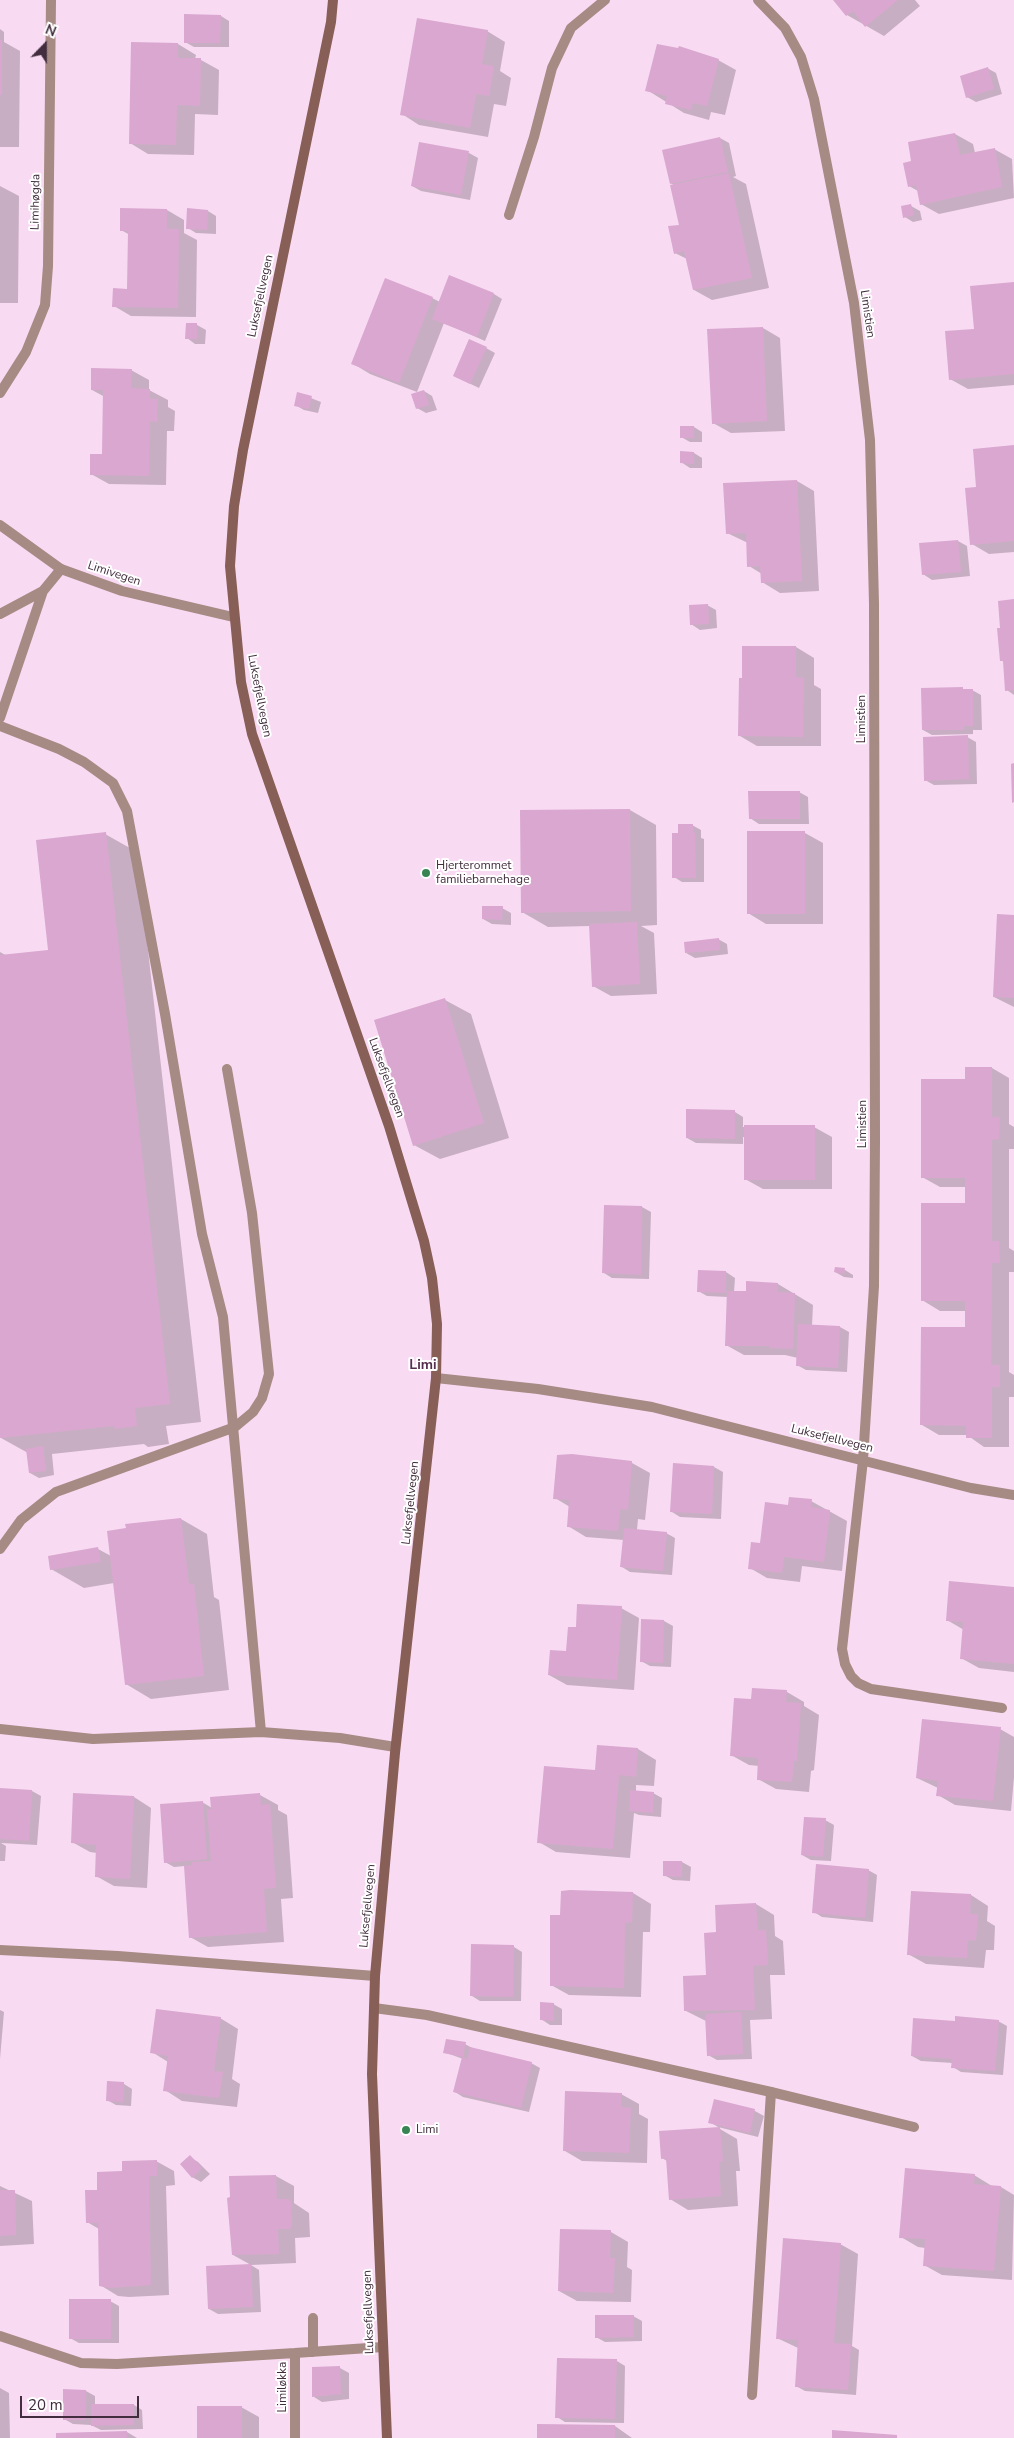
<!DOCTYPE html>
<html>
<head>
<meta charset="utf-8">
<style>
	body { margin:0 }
	#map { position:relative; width:1014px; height:2438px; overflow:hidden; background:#f9daf3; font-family:"Nunito Sans",sans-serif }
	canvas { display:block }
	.north { position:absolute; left:20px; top:20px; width:50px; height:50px; -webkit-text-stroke:4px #fff; paint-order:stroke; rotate:22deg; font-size:14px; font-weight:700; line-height:20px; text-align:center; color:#412d3d }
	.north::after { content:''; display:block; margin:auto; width:18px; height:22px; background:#412d3d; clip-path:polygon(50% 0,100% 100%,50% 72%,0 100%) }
	.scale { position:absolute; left:20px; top:2396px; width:119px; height:22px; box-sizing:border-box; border:2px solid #412d3d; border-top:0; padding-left:6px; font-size:15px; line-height:18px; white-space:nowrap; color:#412d3d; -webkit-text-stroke:4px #fff; paint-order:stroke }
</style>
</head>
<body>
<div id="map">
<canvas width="1014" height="2438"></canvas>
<div class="north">N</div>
<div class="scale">20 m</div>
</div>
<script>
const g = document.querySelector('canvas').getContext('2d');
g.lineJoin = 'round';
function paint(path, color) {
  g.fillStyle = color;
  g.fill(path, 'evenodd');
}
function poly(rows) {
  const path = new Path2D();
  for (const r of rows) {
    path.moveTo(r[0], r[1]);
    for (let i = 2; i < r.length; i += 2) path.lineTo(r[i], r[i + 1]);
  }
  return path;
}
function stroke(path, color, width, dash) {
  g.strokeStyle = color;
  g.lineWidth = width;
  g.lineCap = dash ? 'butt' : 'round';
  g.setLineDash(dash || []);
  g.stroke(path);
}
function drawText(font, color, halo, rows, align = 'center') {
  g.font = font + ' "Nunito Sans",sans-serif';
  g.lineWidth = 4;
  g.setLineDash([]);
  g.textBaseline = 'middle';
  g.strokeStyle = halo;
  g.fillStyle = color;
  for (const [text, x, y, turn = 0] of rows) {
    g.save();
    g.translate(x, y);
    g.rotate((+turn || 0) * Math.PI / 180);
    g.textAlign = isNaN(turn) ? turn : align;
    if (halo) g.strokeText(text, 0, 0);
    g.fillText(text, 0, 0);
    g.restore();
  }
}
const shadow = poly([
	[834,0,915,0,920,6,884,36,847,15],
	[221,16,229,21,229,47,194,47,185,42],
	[0,29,4,32,4,42,20,51,19,147,0,147],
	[487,31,505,42,500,71,511,78,506,106,494,104,488,137,419,125,402,114],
	[178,44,196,55,195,59,201,60,219,70,218,115,195,114,194,155,148,154,130,143],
	[718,60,736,70,725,115,711,112,709,120,684,113,647,90],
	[987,68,996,73,1002,94,976,102,967,97],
	[955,134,973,144,975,153,994,149,1012,159,1014,198,939,214,921,204,918,191,909,186,913,162],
	[720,138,729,143,736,176,733,177,746,184,769,288,712,300,694,290,687,259,675,253,680,226,675,186,671,183],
	[420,143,469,153,478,158,470,200,421,191,412,186],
	[0,186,19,196,18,303,0,303],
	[911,206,920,211,922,220,913,222,905,217],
	[167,210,184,220,184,233,197,240,196,317,131,316,114,306,129,290,130,235,121,230],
	[208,211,216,216,216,234,196,233,188,228],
	[1014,283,1014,385,968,389,950,379,975,330],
	[494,294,502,299,485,341,444,323,417,392,370,374,352,363,432,298,440,302],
	[197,325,206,330,205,344,195,344,187,338],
	[763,328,780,338,785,431,731,433,713,423],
	[486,348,495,353,479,388,454,376],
	[131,370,149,380,149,390,168,400,168,407,175,411,174,431,167,431,166,485,109,484,91,474,104,455,105,397,92,390],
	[424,391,432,396,437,410,426,413,417,408],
	[298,393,321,402,318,413,304,410,295,405],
	[694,427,702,432,702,442,690,442,681,437],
	[1014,446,1014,552,989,554,972,544],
	[694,453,702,458,702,468,690,468,681,462],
	[797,481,814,491,819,591,780,593,762,582,762,574,749,566,748,543,727,533],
	[958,541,967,546,970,576,932,580,923,574],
	[1014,601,1014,695,1007,690,1004,662,1001,660,1001,629],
	[707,605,716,610,717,628,700,630,691,624],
	[744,647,796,647,814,658,814,685,821,689,821,746,757,746,740,736],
	[972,690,981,695,982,730,973,730,973,734,932,735,923,730],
	[967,737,976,742,977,784,934,785,925,780],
	[799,792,808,797,809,824,759,824,750,818],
	[630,810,656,825,657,925,641,926,654,933,657,994,611,996,593,986,590,926,548,927,522,912],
	[692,825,701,830,701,838,704,839,704,882,682,882,674,877,679,834],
	[748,832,805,833,823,843,823,924,766,924,748,913],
	[105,834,137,852,201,1422,166,1426,169,1444,148,1447,144,1444,52,1454,54,1475,39,1478,30,1473,28,1453,1,1438,0,1425,0,952,7,956,50,951],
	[502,908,511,913,511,925,492,924,483,919],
	[1014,916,1014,1007,994,997],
	[718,939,727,944,728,954,695,958,686,953],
	[445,1000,471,1014,509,1138,440,1159,414,1145],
	[992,1068,1009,1078,1009,1124,1014,1127,1014,1149,1009,1149,1009,1248,1014,1251,1014,1272,1009,1272,1009,1372,1014,1375,1014,1397,1009,1397,1009,1447,984,1447,967,1435,939,1435,922,1425,966,1328,966,1311,940,1311,922,1300,967,1205,967,1187,940,1187,922,1177,966,1080],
	[735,1112,743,1117,743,1127,814,1127,832,1137,832,1189,763,1189,745,1179,745,1137,743,1137,743,1144,696,1143,687,1138],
	[605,1206,642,1207,651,1212,649,1279,612,1278,604,1273],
	[845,1270,853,1275,853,1278,844,1277,835,1272],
	[726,1272,735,1278,734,1292,747,1292,778,1284,813,1305,812,1326,840,1327,849,1332,847,1372,806,1370,797,1365,798,1358,785,1355,744,1355,726,1345,728,1297,707,1296,698,1291],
	[558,1456,632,1463,650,1473,645,1520,638,1519,637,1530,666,1533,675,1538,672,1575,630,1572,622,1567,624,1540,586,1537,568,1526,570,1507,555,1498],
	[674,1465,714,1467,723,1472,721,1519,680,1517,672,1512],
	[811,1501,847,1521,842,1571,802,1566,800,1582,767,1578,750,1568,761,1544,789,1506],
	[181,1519,207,1534,214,1597,219,1600,229,1690,151,1699,126,1684,114,1583,84,1588,51,1569,98,1549,111,1556],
	[1014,1588,1014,1672,979,1668,961,1658,964,1630,947,1620],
	[621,1608,639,1618,634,1690,567,1685,549,1675,567,1653,577,1628],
	[643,1621,664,1621,673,1626,671,1667,650,1666,641,1661],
	[787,1692,804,1702,804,1706,819,1715,814,1770,811,1771,809,1792,776,1789,758,1779,759,1766,749,1765,731,1755,752,1701],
	[1000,1729,1014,1737,1014,1777,1011,1811,955,1805,938,1795,938,1788,917,1778],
	[598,1746,638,1749,656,1760,654,1786,636,1785,636,1792,653,1793,662,1798,661,1817,639,1815,634,1813,630,1858,556,1852,539,1842,596,1771],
	[0,1789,32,1791,41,1796,37,1845,1,1843,6,1846,5,1861,0,1861],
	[260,1795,278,1805,278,1810,287,1815,293,1898,281,1899,284,1942,208,1947,190,1937,185,1866,174,1867,165,1862,202,1802,212,1808],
	[134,1797,151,1808,147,1888,114,1886,96,1876,97,1853,90,1852,72,1842],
	[825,1820,834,1825,831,1861,811,1860,802,1855],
	[682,1862,691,1867,690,1881,673,1880,664,1875],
	[868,1870,877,1875,873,1922,822,1917,814,1912],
	[562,1893,633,1893,651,1904,650,1932,643,1932,641,1997,569,1995,551,1985,561,1917],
	[971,1895,988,1906,987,1921,995,1926,994,1950,986,1950,984,1968,926,1964,908,1954],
	[756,1904,774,1915,775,1936,783,1941,785,1975,770,1975,772,2019,750,2020,752,2059,717,2060,708,2055,706,2021,686,2011],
	[514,1947,522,1952,521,2001,480,2001,472,1996],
	[553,2004,562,2009,562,2025,550,2025,541,2019],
	[0,2010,4,2012,0,2059],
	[220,2018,238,2029,232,2079,240,2084,237,2107,182,2101,165,2090,168,2062,152,2052],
	[998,2021,1007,2026,1003,2075,961,2072,953,2067,953,2063,921,2061,912,2056,956,2023],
	[465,2044,474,2049,531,2063,540,2068,529,2112,463,2097,455,2092,463,2059,444,2052],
	[124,2084,132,2089,131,2106,116,2105,107,2100],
	[621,2094,639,2104,639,2114,648,2119,647,2163,582,2161,565,2151],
	[715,2101,755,2111,764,2116,758,2137,718,2127,710,2122],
	[720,2129,737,2139,740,2171,736,2171,738,2206,688,2210,670,2199,667,2161,662,2158],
	[190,2157,198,2162,210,2174,201,2182,192,2177],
	[156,2161,174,2171,175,2185,166,2186,169,2295,129,2297,118,2296,100,2285,99,2229,87,2222,98,2191,123,2172],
	[974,2175,992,2186,1001,2187,1014,2195,1012,2280,942,2275,924,2265,925,2248,918,2247,901,2237],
	[276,2176,294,2186,294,2203,309,2213,310,2237,295,2238,296,2263,251,2265,233,2255],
	[0,2186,32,2201,34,2244,0,2246],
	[611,2232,628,2242,627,2267,632,2270,631,2302,577,2301,559,2291],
	[840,2244,858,2254,852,2346,859,2350,856,2395,805,2391,796,2386,798,2348,777,2338],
	[251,2265,259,2270,261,2312,218,2314,209,2309],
	[110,2301,119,2306,119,2343,79,2343,70,2338],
	[633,2316,642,2321,642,2341,605,2342,596,2337],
	[617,2361,625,2366,624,2423,565,2422,557,2417],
	[340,2368,349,2373,349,2399,322,2402,314,2397],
	[0,2388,9,2393,10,2438,0,2438],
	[86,2391,95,2396,95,2405,134,2405,142,2410,143,2429,101,2430,91,2425,73,2424,64,2419],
	[241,2407,259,2417,259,2438,199,2438],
	[615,2426,632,2438,538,2438],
	[127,2432,137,2438,57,2438]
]);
const building = poly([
	[833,0,898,0,865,27,853,11,846,16],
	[184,14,221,15,220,43,184,43],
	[417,18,488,30,482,64,494,66,489,96,476,94,470,128,400,115],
	[0,40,2,40,2,95,0,95],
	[131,42,178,43,178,58,201,58,200,106,177,105,176,145,129,144],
	[657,44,678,48,679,46,719,59,707,106,693,103,691,110,665,104,667,96,645,91],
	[988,67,994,89,966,98,960,76],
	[955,133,960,155,995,148,1002,187,920,205,916,185,908,187,903,163,911,161,908,142],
	[720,137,728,172,670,184,662,150],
	[419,142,469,151,461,195,411,186],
	[729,173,752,278,693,290,684,251,674,254,668,226,679,225,670,185],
	[911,204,914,215,903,218,901,206],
	[120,208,167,209,167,229,179,229,178,308,112,307,113,288,127,289,128,231,120,231],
	[187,208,208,210,207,230,186,229],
	[449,275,494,293,477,337,432,319],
	[385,278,433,297,399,383,351,364],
	[1014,282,1014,374,949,380,945,331,974,329,970,286],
	[186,323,197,323,197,339,185,339],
	[763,327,767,421,712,424,707,329],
	[469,339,487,347,470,384,453,376],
	[91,368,132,369,131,388,150,389,150,399,158,399,157,422,150,421,149,476,90,475,90,454,102,454,103,390,91,390],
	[424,390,429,405,416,409,411,394],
	[297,392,312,396,309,409,294,406],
	[680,426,694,426,694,438,680,438],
	[1014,445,1014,541,970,545,965,488,976,487,973,449],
	[680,451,694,452,694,464,680,463],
	[797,480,802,581,761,583,760,566,747,567,746,533,726,534,723,483],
	[958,540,961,572,922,575,919,543],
	[1014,599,1014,690,1005,691,1003,661,1000,661,997,628,1000,628,998,601],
	[708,604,709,624,690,625,689,605],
	[742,646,796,646,796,677,804,678,803,737,738,736,739,678,742,678],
	[963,687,963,689,973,689,973,726,964,726,964,730,922,730,921,688],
	[968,735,969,779,924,781,923,737],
	[1014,763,1014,802,1012,803,1011,764],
	[748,791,800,791,800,819,749,819],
	[630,809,631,911,521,913,520,810],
	[678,824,693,824,693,832,695,833,696,878,672,878,672,833,678,833],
	[747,831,805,831,805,914,747,914],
	[106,832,170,1404,135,1408,137,1426,115,1429,114,1426,0,1438,0,955,48,950,36,840],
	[482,906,503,906,502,920,482,919],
	[997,914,1014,915,1014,998,993,997],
	[637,922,640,984,592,987,589,924],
	[719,938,720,950,685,953,684,942],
	[445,998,484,1123,413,1146,374,1020],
	[965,1067,992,1067,992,1117,1000,1117,999,1139,992,1140,992,1241,999,1241,1000,1263,992,1263,991,1365,1000,1365,1000,1387,992,1387,992,1438,966,1438,966,1426,920,1425,921,1327,965,1327,965,1301,921,1301,921,1203,965,1203,965,1178,921,1178,921,1079,965,1079],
	[686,1109,735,1110,735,1139,686,1138],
	[744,1125,815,1125,815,1180,744,1180],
	[604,1205,642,1206,641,1275,602,1273],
	[835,1267,845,1268,844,1274,834,1272],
	[698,1270,726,1271,726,1293,697,1292],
	[746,1281,778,1283,778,1292,795,1293,793,1349,769,1348,769,1346,725,1346,727,1291,746,1291],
	[798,1324,840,1326,838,1368,796,1366],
	[43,1446,46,1471,29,1473,26,1449],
	[572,1454,632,1461,628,1510,620,1509,618,1531,567,1527,569,1500,553,1499,557,1455],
	[673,1463,714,1466,712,1514,670,1512],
	[789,1497,812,1499,811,1507,830,1510,824,1562,784,1557,782,1573,748,1569,751,1542,760,1543,765,1502,788,1505],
	[181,1518,189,1584,194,1584,204,1676,125,1685,107,1531,126,1528,125,1524],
	[624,1528,667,1532,663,1571,620,1567],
	[98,1547,101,1562,50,1570,48,1556],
	[949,1581,1014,1587,1014,1664,960,1659,963,1622,946,1621],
	[577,1604,622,1606,617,1680,548,1675,550,1650,566,1651,568,1627,576,1627],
	[641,1619,664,1620,663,1663,640,1662],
	[752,1688,787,1690,786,1702,801,1703,797,1761,794,1761,792,1782,757,1780,758,1758,730,1756,734,1698,751,1699],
	[922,1719,1001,1727,993,1801,936,1796,938,1781,916,1778],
	[597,1745,638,1748,636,1777,619,1775,613,1849,537,1843,544,1766,595,1770],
	[0,1788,32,1790,29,1841,0,1839],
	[630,1790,654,1792,653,1813,629,1811],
	[73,1793,134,1796,130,1879,95,1877,96,1845,71,1843],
	[260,1793,261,1805,270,1804,276,1888,264,1889,267,1932,189,1938,184,1866,192,1865,192,1862,211,1861,207,1809,211,1809,210,1797],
	[203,1801,207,1859,164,1863,160,1804],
	[804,1817,826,1818,823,1857,801,1855],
	[663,1861,682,1861,682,1877,663,1876],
	[816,1864,869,1869,865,1918,812,1913],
	[570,1890,633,1892,632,1922,625,1923,624,1988,550,1986,550,1915,560,1915,561,1891],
	[911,1891,971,1894,970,1914,978,1914,976,1941,968,1940,967,1958,907,1955],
	[756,1903,758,1930,766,1930,768,1965,753,1966,755,2010,684,2011,683,1976,706,1975,704,1933,716,1932,715,1905],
	[471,1944,514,1945,513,1997,470,1996],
	[540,2002,554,2003,554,2021,540,2020],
	[156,2009,221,2017,214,2071,223,2072,219,2098,163,2091,168,2056,150,2053],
	[741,2012,743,2054,707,2056,705,2014],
	[955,2016,999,2020,995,2071,951,2068,952,2059,911,2056,913,2018,955,2021],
	[446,2039,466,2042,463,2057,443,2053],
	[470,2047,532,2062,521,2108,453,2092,462,2057,467,2059],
	[107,2081,124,2082,123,2102,106,2101],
	[565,2091,622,2093,621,2107,631,2108,629,2153,563,2151],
	[714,2099,755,2109,750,2133,708,2123],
	[720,2127,723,2161,719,2162,721,2196,669,2200,666,2158,661,2159,659,2131],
	[190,2155,202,2168,192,2178,180,2164],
	[157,2160,157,2176,149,2176,151,2285,110,2288,99,2286,98,2223,86,2223,85,2190,97,2190,97,2172,122,2171,122,2161],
	[905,2168,975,2174,974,2184,1001,2186,994,2271,923,2266,925,2239,899,2238],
	[276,2175,277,2199,289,2199,291,2202,292,2226,290,2229,278,2229,279,2254,232,2255,227,2198,230,2197,229,2176],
	[0,2190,15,2190,16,2235,0,2236],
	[560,2229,611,2230,610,2258,615,2258,613,2293,558,2291],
	[783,2238,841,2243,834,2343,851,2344,848,2390,795,2387,798,2340,776,2339],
	[251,2264,253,2307,208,2309,206,2266],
	[69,2299,111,2299,111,2339,69,2339],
	[595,2315,634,2315,634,2337,595,2338],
	[557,2358,617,2359,615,2419,555,2418],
	[340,2366,341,2394,312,2397,312,2367],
	[63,2389,86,2390,86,2420,63,2420],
	[91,2404,134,2404,134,2425,91,2426],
	[197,2406,242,2406,242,2438,197,2438],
	[537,2424,615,2425,615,2438,537,2438],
	[832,2430,897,2435,897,2438,832,2438],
	[127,2431,127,2438,56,2438,56,2433]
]);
const service = poly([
	[0,614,43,591],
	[0,718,43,591,61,569],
	[0,726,59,749,84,762,113,783,127,811,165,1014,202,1234,223,1317,261,1732],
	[863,1460,842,1649,845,1664,851,1676,858,1683,871,1689,1002,1708],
	[0,1549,21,1520,56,1492,235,1427,253,1412,262,1398,269,1374,252,1213,227,1069],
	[0,1950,118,1956,375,1976],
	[752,2395,771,2092]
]);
const minor = poly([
	[758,0,785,28,801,57,814,99,854,303,870,440,874,604,875,1140,874,1286,863,1460],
	[509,215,534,137,552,68,571,28,605,0],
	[0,393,26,352,45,305,48,266,51,0],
	[0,525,61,569,122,591,233,617],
	[436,1378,538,1389,652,1407,971,1488,1014,1495],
	[0,1729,93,1739,261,1732,340,1738,395,1747],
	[374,2008,427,2015,771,2092,914,2127],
	[0,2336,81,2363,117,2364,295,2353],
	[313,2352,313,2318],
	[295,2438,295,2353,383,2347]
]);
const secondary = poly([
	[333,0,331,22,243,450,234,506,230,566,241,682,252,734,389,1126,424,1241,432,1278,437,1324,436,1378,395,1753,375,1976,372,2074,387,2438]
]);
const markers = [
	[426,873,5,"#388453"],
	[406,2130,5,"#388453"]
];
const streetNames = [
	["Limihøgda",36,202,-89],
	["Luksefjellvegen",261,296,-78],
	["Limistien",867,314,82],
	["Limivegen",114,574,18],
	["Luksefjellvegen",259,696,79],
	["Limistien",862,719,-90],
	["Luksefjellvegen",386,1078,70],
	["Limistien",863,1124,-90],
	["Luksefjellvegen",832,1439,14],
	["Luksefjellvegen",411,1503,-84],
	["Luksefjellvegen",368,1906,-85],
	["Luksefjellvegen",369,2312,-92],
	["Limiløkka",283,2387,-90]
];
const poiNames = [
	["Hjerterommet",436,866],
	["familiebarnehage",436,880],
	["Limi",416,2130]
];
const neighbourhoodNames = [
	["Limi",423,1366]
];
paint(shadow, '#0003');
paint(building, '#d9a7cf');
stroke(service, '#a68a84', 10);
stroke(minor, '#a68a84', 10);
stroke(secondary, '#875f56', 10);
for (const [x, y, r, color] of markers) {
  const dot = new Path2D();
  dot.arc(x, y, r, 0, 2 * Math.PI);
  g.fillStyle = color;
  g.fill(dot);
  stroke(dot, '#fff', 2);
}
drawText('12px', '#412d3d', '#fff', streetNames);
drawText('12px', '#412d3d', '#fff', poiNames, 'left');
drawText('bold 14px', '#562d4f', '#fff', neighbourhoodNames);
</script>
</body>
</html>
